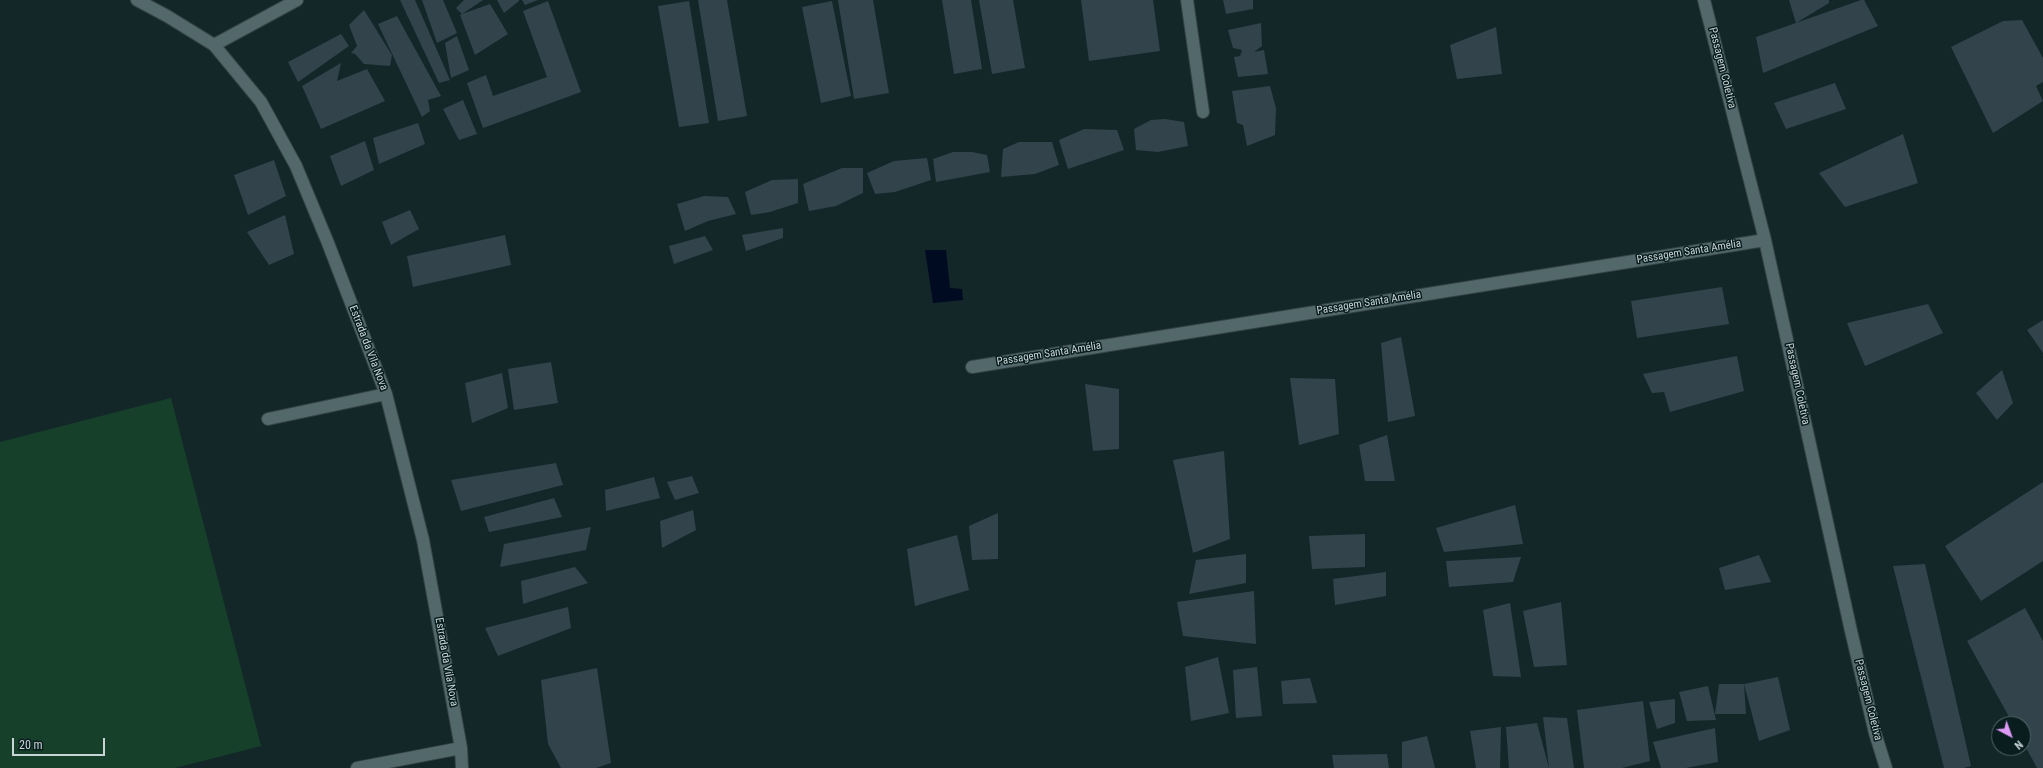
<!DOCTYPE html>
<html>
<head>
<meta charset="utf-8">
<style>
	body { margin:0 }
	#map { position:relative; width:2043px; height:768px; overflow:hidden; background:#132729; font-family:"Roboto Condensed",sans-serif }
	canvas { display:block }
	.north { position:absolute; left:1991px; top:716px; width:40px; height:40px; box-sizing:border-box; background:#091d1f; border:1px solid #556668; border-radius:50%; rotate:139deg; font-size:11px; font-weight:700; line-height:16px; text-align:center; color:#c8d4d5 }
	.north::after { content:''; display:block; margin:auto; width:14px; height:18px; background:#dd99f3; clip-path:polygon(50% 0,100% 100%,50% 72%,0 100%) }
	.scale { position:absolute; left:12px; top:738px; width:93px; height:18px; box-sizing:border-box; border:2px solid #c8d4d5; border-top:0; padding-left:5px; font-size:12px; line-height:14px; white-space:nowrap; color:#c8d4d5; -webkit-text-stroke:3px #091d1f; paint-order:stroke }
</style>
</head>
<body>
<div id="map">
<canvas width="2043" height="768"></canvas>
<div class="north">N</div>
<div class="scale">20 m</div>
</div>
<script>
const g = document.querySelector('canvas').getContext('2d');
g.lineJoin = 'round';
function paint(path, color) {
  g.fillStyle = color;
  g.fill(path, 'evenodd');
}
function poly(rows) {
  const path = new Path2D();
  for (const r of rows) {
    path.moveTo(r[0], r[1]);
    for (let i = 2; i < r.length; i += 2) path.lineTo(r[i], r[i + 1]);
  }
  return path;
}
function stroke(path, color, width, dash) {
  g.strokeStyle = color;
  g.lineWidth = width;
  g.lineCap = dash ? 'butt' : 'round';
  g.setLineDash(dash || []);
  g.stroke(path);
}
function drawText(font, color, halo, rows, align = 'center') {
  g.font = font + ' "Roboto Condensed",sans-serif';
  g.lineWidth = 3;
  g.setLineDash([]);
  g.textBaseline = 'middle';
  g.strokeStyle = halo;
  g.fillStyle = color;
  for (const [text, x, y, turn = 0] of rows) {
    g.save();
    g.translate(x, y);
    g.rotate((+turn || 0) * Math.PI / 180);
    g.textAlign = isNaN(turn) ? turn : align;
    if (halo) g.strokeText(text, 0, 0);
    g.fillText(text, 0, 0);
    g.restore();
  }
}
const green = poly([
	[171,398,261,746,175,768,0,768,0,442]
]);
const water = poly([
	[925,250,946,250,950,288,962,289,963,300,933,303]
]);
const building = poly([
	[400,0,415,0,450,80,439,83],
	[422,0,443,0,457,33,437,43],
	[464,0,483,0,462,14,490,4,508,34,475,55,460,15,462,14,456,8],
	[497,0,519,0,519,1,504,13],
	[522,0,538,0,525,5],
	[698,0,727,0,747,116,718,121],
	[838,0,873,0,889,93,854,99],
	[942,0,971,0,982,69,954,74],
	[979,0,1013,0,1025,68,992,74],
	[1081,0,1153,0,1160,51,1089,61],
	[1223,0,1253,0,1253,9,1226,14],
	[1789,0,1829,0,1829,3,1796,23],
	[1861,0,1864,0,1878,26,1763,73,1756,37],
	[548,1,581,92,483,128,467,83,486,75,493,96,547,77,523,11],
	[689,1,709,123,679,127,658,6],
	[832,1,851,96,821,103,802,7],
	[364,10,392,55,390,66,364,64,355,54,351,53,357,46,349,25],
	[397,16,441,96,428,100,430,111,422,117,378,24],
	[2022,20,2043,58,2043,82,2036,86,2043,101,1993,133,1951,47,2003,21],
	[1261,23,1262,46,1254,52,1264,50,1268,74,1238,77,1234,57,1240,56,1242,50,1233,48,1228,30],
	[1496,27,1502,74,1457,79,1450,45],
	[341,34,349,46,298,82,288,62],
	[457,36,469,70,451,78,445,43],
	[341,63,337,81,367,69,385,101,321,129,302,86],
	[1835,83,1846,109,1786,129,1774,103],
	[1270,86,1276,108,1275,135,1247,146,1243,125,1237,123,1232,91],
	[463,100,477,134,459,140,443,109],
	[1165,119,1184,122,1188,146,1158,152,1136,150,1134,129,1151,120],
	[418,123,425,144,379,164,373,138],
	[1084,129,1117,130,1124,150,1068,169,1059,140],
	[1903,134,1918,183,1845,207,1819,173],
	[365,141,374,170,341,186,330,156],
	[1019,142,1052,142,1059,165,1035,174,1001,177,1003,149],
	[953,152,972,152,987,155,990,172,936,182,933,159],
	[927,158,931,180,895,192,875,194,867,173,894,161],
	[274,160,286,196,248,215,234,175],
	[842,168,863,168,863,193,836,206,809,211,803,184],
	[798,179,798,203,770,212,751,215,745,192,772,180],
	[704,196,728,197,736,214,708,221,685,231,677,204],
	[410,210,419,229,391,245,382,222],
	[285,215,294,254,269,265,247,232],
	[783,228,783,238,746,251,742,235],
	[505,235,511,265,413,287,407,256],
	[705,236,713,250,674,264,669,246],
	[1722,287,1729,324,1637,338,1631,301],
	[1928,304,1943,333,1865,366,1847,323],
	[2043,320,2043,353,2027,330],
	[1401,337,1415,416,1388,422,1381,343],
	[1737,356,1744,391,1670,412,1664,392,1652,393,1643,374],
	[551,362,558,403,514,410,508,369],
	[2002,370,2013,403,1997,420,1976,393],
	[502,373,508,408,472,423,465,383],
	[1290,378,1335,379,1339,434,1299,445],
	[1085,384,1119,389,1119,449,1093,451],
	[1387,435,1395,481,1365,481,1359,445],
	[1224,451,1230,539,1193,553,1173,460],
	[556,463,563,485,461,511,451,480],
	[692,476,699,493,675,500,667,482],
	[654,477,660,498,606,511,605,490],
	[2043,482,2043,561,1981,601,1945,546],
	[554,498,562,517,489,532,484,517],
	[1515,505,1523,544,1444,552,1436,528],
	[693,510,696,530,662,548,660,521],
	[998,513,998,559,972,560,969,526],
	[591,527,586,550,500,567,504,544],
	[1365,534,1365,567,1312,569,1309,536],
	[957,535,969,590,915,606,907,549],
	[1246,554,1246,583,1189,594,1196,560],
	[1759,555,1771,582,1725,590,1719,568],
	[1521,557,1513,582,1449,587,1446,561],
	[1925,564,1971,766,1964,768,1944,768,1893,566],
	[575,567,588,583,523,604,521,581],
	[1386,572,1386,596,1335,605,1333,579],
	[1254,591,1256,644,1183,636,1177,602],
	[1561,602,1567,665,1534,667,1523,611],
	[1510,603,1521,677,1493,676,1483,610],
	[568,607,571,628,498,656,485,628],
	[2025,608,2043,641,2043,768,2037,768,2023,742,2023,724,2013,724,1967,641],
	[1218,657,1229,713,1191,721,1185,667],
	[1257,667,1262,716,1236,718,1233,670],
	[597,668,611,763,596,768,561,768,548,744,541,680],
	[1778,677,1790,730,1759,741,1744,684],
	[1310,678,1317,703,1283,704,1281,681],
	[1719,684,1744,684,1746,714,1715,714],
	[1708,686,1716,720,1687,721,1679,692],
	[1675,699,1675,723,1657,729,1649,702],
	[1643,701,1650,761,1622,768,1584,768,1577,710],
	[1543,717,1567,718,1574,768,1549,768],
	[1537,723,1549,768,1509,768,1506,727],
	[1501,727,1500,768,1476,768,1470,731],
	[1715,728,1718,762,1686,768,1661,768,1653,742],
	[1427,736,1435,768,1402,768,1402,742],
	[1387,754,1389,768,1334,768,1332,755]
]);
const minor = poly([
	[137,0,167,16,214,45,261,102,296,166,328,243,386,394,423,540,461,748,462,768],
	[1187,0,1203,112],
	[1704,0,1765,240,1851,631,1875,733,1886,768],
	[214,45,297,0],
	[972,367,1765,240],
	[268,419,386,394],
	[357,768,461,748]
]);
const streetNames = [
	["Passagem Coletiva",1722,68,76],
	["Passagem Santa Amélia",1689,252,-9],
	["Passagem Santa Amélia",1369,303,-9],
	["Estrada da Vila Nova",368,348,69],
	["Passagem Santa Amélia",1049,354,-9],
	["Passagem Coletiva",1797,384,78],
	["Estrada da Vila Nova",446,662,80],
	["Passagem Coletiva",1868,700,76]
];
paint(green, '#17402b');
paint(water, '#000b22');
paint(building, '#32434b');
stroke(minor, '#344345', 14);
stroke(minor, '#52686a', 12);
drawText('11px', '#c8d4d5', '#091d1f', streetNames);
</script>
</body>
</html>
